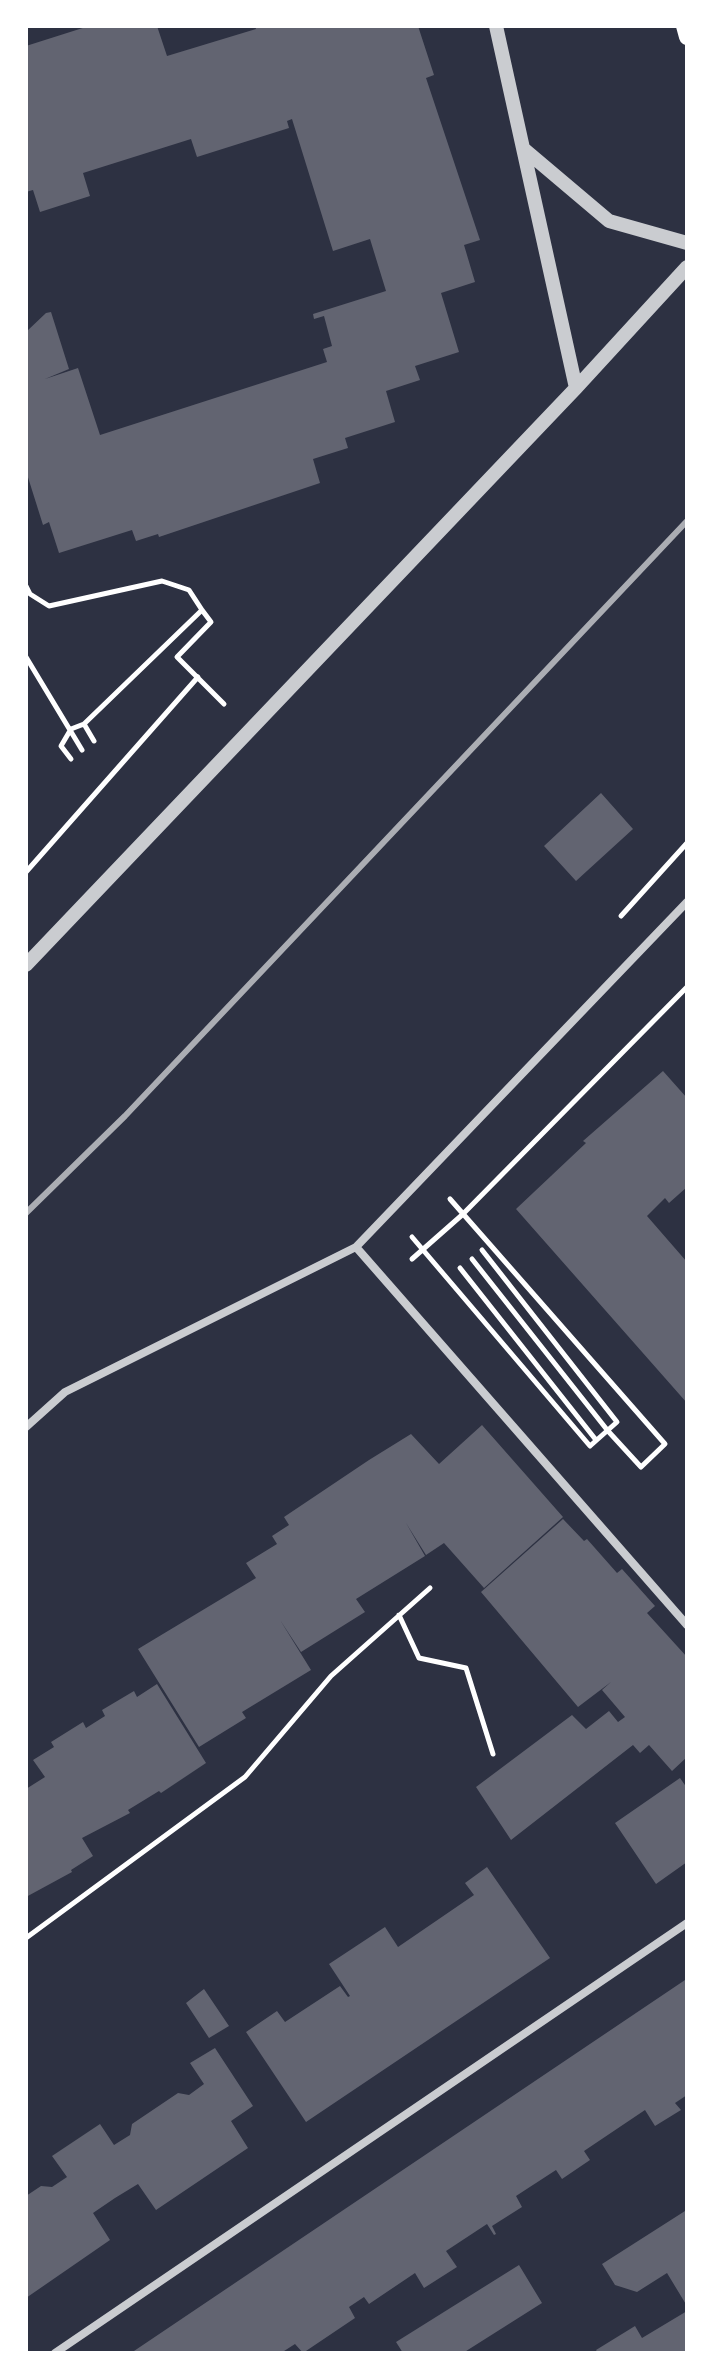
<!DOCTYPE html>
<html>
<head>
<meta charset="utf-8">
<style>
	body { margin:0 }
	#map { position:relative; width:713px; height:2379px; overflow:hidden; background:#2d3142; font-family:"Noto Sans",sans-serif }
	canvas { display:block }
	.frame { position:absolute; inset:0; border:28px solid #fff; pointer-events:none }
</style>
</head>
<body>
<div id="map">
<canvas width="713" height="2379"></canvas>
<div class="frame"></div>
</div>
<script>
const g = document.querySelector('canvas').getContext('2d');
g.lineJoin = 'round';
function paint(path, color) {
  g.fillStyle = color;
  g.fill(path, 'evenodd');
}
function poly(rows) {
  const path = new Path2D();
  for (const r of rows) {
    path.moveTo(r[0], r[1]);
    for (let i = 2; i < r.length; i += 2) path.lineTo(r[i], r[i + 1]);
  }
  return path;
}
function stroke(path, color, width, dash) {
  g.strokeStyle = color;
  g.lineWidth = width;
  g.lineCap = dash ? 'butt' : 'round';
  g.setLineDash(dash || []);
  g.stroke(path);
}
const building = poly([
	[89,26,157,26,167,56,256,29,255,26,418,26,434,75,426,78,480,240,464,245,475,282,441,293,459,352,415,366,420,380,386,391,395,422,345,438,348,448,313,459,320,483,159,537,158,534,136,541,132,530,59,553,49,522,43,525,26,471,26,332,46,313,51,312,69,369,45,379,78,368,100,435,327,362,323,349,332,346,324,316,314,319,313,314,386,291,370,239,333,251,292,119,287,121,289,128,197,157,191,139,83,173,90,196,40,212,33,190,26,192,26,46],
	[601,793,633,829,576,881,544,846],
	[663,1071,687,1098,687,1187,669,1203,665,1198,647,1216,687,1262,687,1403,516,1209,586,1143,583,1141],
	[482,1425,563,1517,484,1588,444,1543,426,1555,406,1523,425,1556,356,1599,365,1612,301,1652,280,1620,311,1670,242,1712,246,1718,199,1747,138,1649,256,1578,246,1563,277,1544,272,1536,289,1525,284,1517,369,1460,411,1434,439,1464],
	[563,1519,584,1541,587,1539,617,1573,622,1569,655,1606,647,1613,687,1657,687,1757,672,1771,649,1745,640,1753,633,1745,511,1840,476,1787,572,1715,586,1729,609,1711,618,1722,625,1717,602,1690,611,1682,578,1707,481,1592],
	[157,1684,206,1763,161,1793,159,1791,128,1810,130,1813,82,1838,93,1856,71,1870,72,1872,26,1897,26,1789,45,1777,33,1760,54,1747,51,1742,83,1722,86,1728,105,1716,102,1710,134,1691,137,1697],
	[680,1778,687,1788,687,1862,656,1884,615,1823],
	[487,1867,550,1958,306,2122,246,2032,277,2011,285,2022,340,1986,348,1997,350,1996,329,1964,385,1927,398,1947,474,1895,465,1883],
	[685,1980,687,1983,687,2095,675,2103,681,2110,655,2126,645,2110,584,2151,590,2160,562,2179,556,2170,516,2196,522,2207,492,2226,496,2234,494,2235,487,2224,446,2251,457,2267,424,2288,415,2273,369,2304,364,2297,349,2307,355,2318,303,2353,295,2344,281,2353,131,2353],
	[204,1989,229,2026,209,2038,186,2003],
	[215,2048,253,2106,231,2121,248,2148,156,2210,138,2184,115,2198,93,2213,110,2240,26,2298,26,2196,41,2186,52,2187,67,2177,52,2156,100,2124,114,2145,130,2135,132,2124,178,2093,189,2095,204,2084,190,2063],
	[685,2211,687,2215,687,2306,667,2273,637,2292,615,2285,602,2264],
	[519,2265,542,2303,463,2353,403,2353,396,2342],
	[687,2311,687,2353,598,2353,596,2350,635,2326,642,2338]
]);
const path = poly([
	[26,586,30,594,49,606,162,581,189,590,202,610,84,724,71,729,61,746,71,759],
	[202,610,211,622,177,657,224,704],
	[26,657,82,750],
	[84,724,94,741],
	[26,872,198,677],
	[621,916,687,843],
	[450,1199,665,1444,641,1467,608,1431,472,1259],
	[412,1237,590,1446,617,1422,482,1250],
	[412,1259,462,1215,687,987],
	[460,1268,596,1440],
	[399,1615,419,1658,466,1668,493,1754],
	[26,1938,245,1777,331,1676,430,1588]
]);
const minor = poly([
	[356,1247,687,1625],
	[26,1427,65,1392,356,1247,687,902],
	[55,2353,687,1923]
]);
const tertiary = poly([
	[496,26,576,388],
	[525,150,609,221,687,243],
	[26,965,576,388,687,267]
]);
const secondary = poly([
	[684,26,687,37]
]);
const rail = poly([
	[26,1213,125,1116,687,521]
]);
paint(building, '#626471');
stroke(path, '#fff', 5);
stroke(minor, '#caccd0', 8);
stroke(tertiary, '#caccd0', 14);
stroke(secondary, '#fff', 16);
stroke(rail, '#abadb3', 6);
</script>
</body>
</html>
